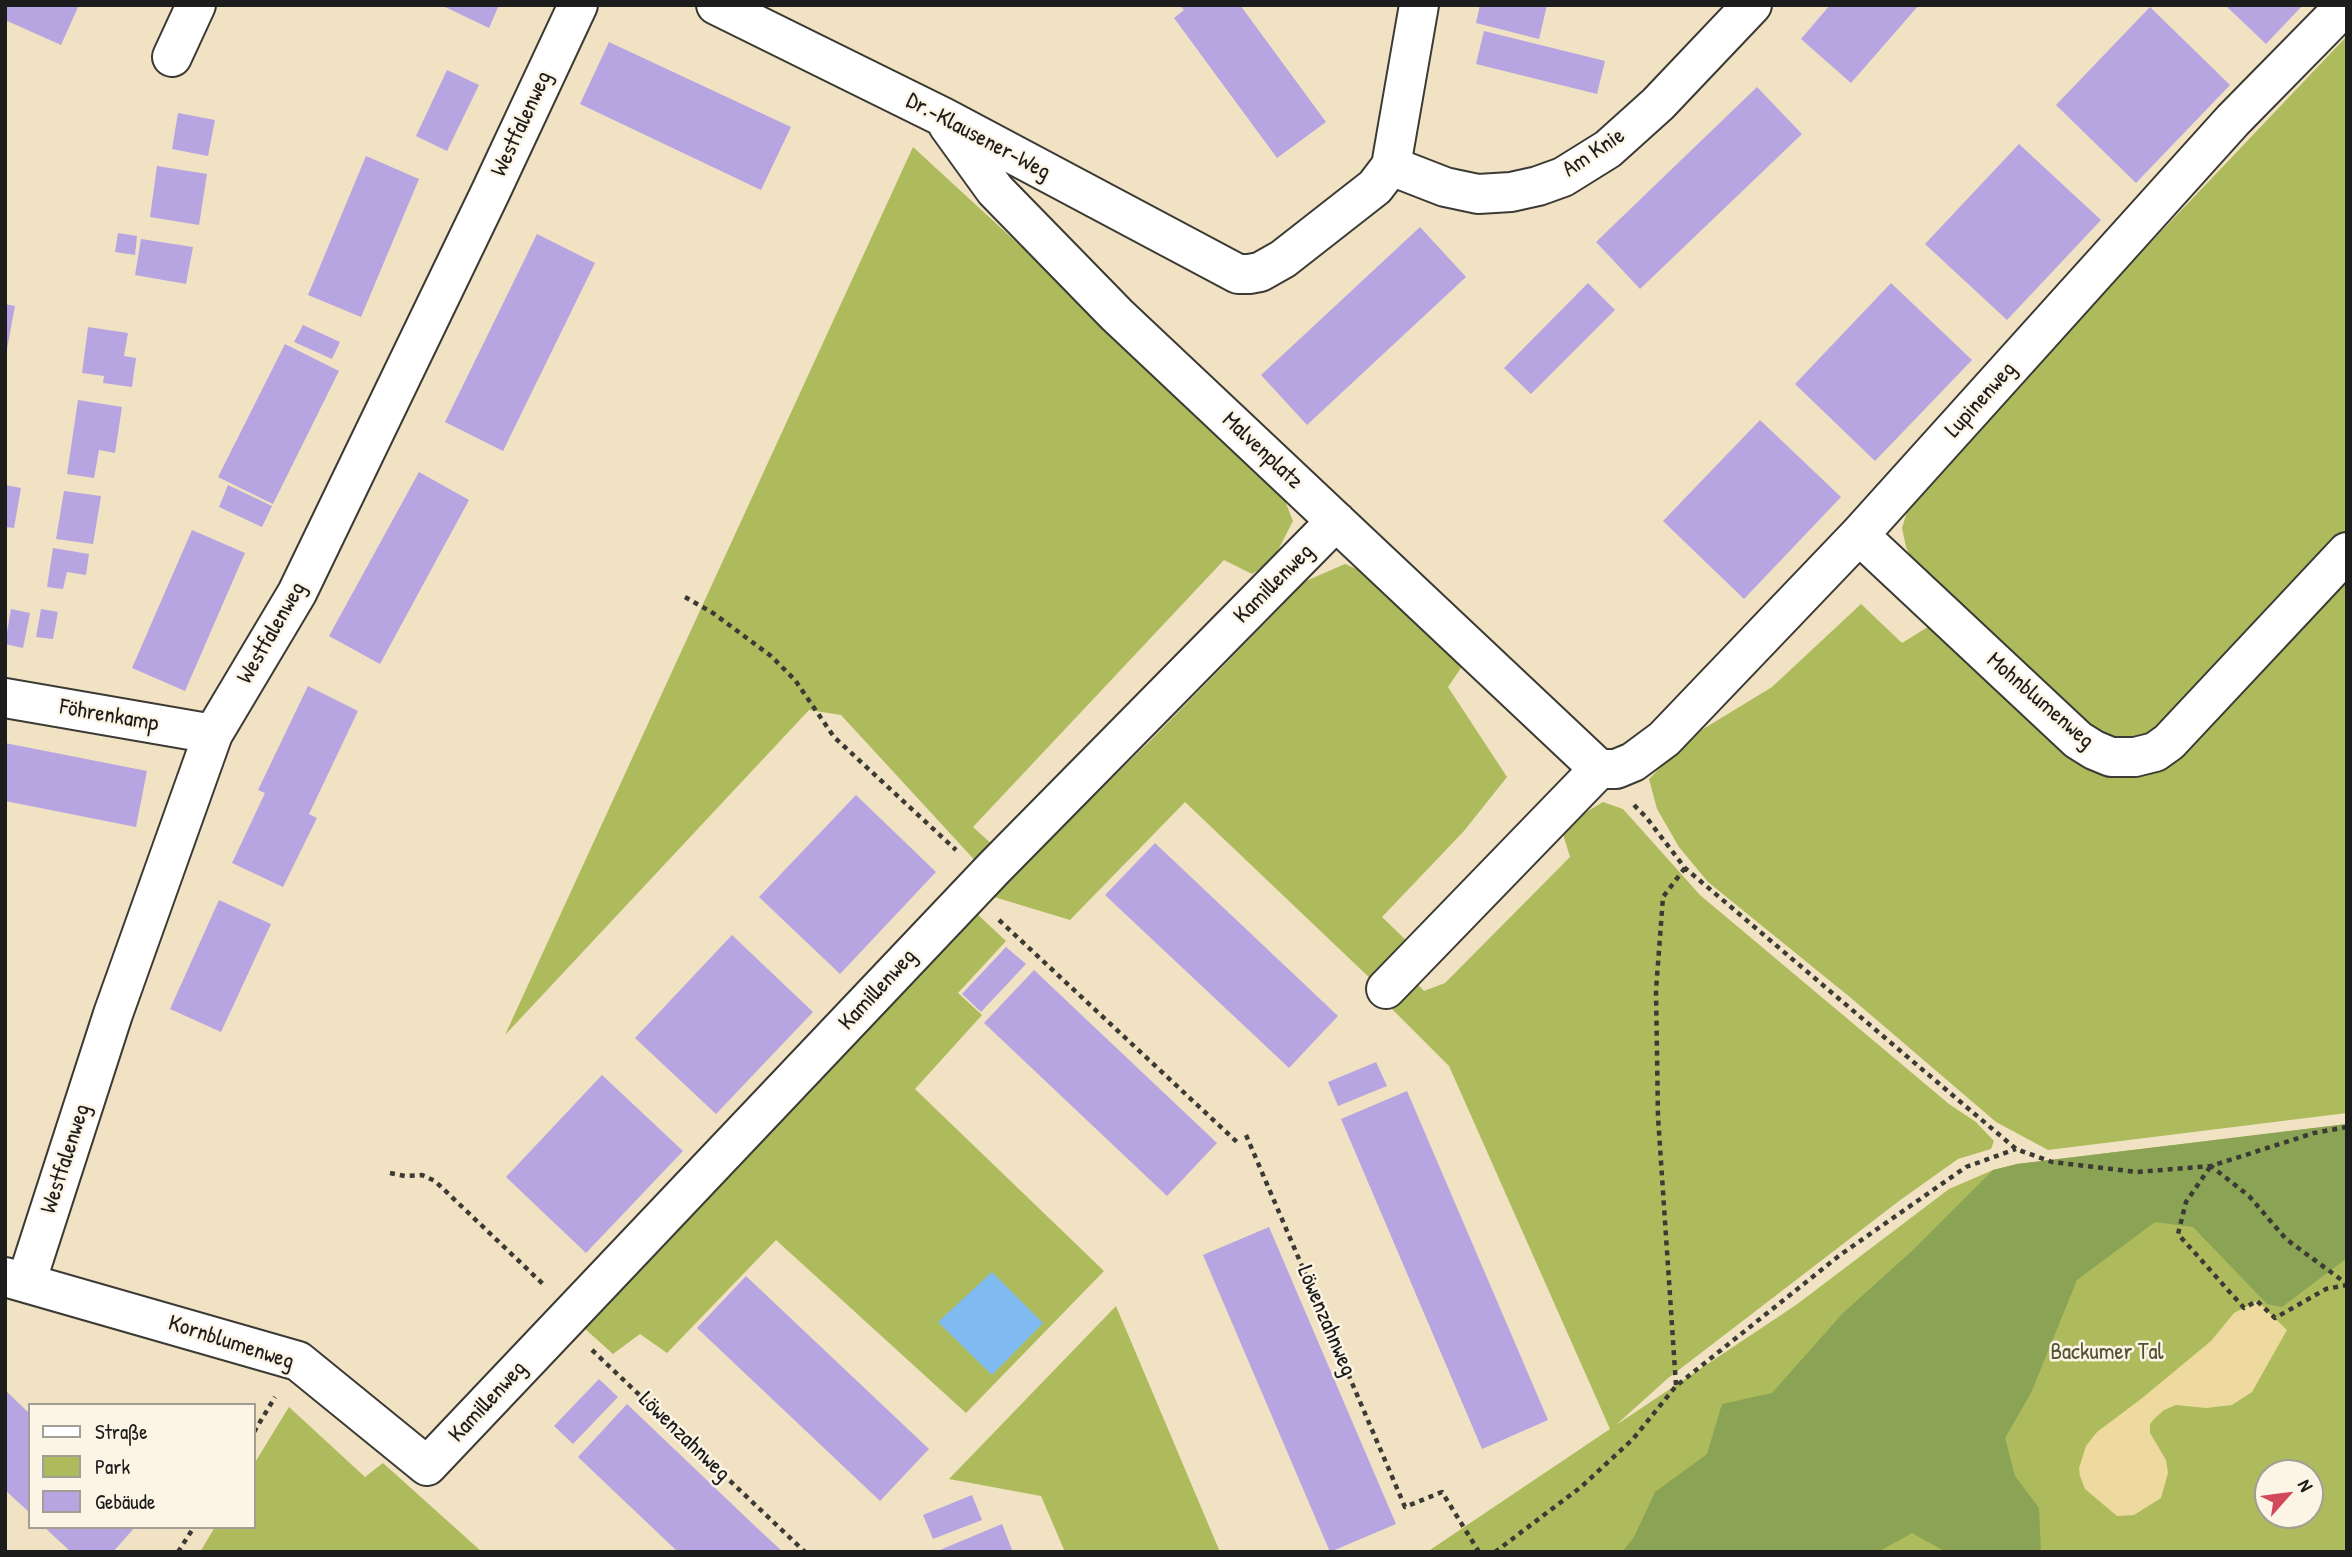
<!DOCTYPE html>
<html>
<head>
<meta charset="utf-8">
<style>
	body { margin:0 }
	#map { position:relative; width:2352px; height:1557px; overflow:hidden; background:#f1e2c3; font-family:"Patrick Hand",sans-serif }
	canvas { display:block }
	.frame { position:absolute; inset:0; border:7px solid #1c1c1c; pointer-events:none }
	.legend { position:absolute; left:28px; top:1403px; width:228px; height:126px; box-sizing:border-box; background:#fcf5e5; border:2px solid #a29e95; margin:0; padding:9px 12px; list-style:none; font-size:21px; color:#1c1c1c }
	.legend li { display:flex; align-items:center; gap:14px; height:35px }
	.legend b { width:35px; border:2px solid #a29e95 }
	.north { position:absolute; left:2254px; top:1459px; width:70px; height:70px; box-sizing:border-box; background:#fcf5e5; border:2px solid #a29e95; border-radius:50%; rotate:62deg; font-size:19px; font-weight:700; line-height:28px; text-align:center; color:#1c1c1c }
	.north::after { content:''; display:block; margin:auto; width:24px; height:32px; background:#d1495b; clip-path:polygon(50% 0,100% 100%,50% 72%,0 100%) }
</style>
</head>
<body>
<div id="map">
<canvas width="2352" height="1557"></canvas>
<div class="frame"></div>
<ul class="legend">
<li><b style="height:9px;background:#fff"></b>Straße</li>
<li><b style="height:19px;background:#adbb5d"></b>Park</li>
<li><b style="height:19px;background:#b7a5e2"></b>Gebäude</li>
</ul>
<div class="north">N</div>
</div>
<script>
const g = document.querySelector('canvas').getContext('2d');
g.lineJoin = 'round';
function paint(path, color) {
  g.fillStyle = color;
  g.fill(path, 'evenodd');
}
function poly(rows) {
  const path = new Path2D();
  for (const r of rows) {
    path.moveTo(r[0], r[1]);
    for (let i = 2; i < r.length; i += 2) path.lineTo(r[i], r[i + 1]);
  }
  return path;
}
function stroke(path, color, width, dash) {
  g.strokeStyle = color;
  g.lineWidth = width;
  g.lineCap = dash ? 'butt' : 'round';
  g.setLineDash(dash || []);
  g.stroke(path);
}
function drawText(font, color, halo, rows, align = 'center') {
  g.font = font + ' "Patrick Hand",sans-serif';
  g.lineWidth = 5;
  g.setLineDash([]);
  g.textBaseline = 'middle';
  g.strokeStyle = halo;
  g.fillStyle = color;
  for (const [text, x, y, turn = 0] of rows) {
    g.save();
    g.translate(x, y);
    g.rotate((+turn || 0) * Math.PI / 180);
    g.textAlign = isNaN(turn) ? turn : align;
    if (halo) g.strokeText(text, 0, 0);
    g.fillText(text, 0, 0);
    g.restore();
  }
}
const green = poly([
	[2347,36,2347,533,2153,738,2108,746,1916,570,1906,547,1902,528,1908,509,1938,466],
	[913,147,1278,483,1293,521,1273,560,1252,574,1224,560,973,827,995,847,981,867,841,715,809,710,505,1035],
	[1345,564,1371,575,1463,665,1448,687,1507,777,1464,831,1382,917,1410,944,1374,982,1185,802,1070,920,991,896,1149,742,1306,581],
	[2347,569,2347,1113,2048,1150,1996,1122,1851,998,1708,882,1679,847,1657,809,1649,779,1690,737,1772,687,1861,604,1902,643,1931,625,2127,768],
	[1603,802,1623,809,1700,895,1949,1104,1976,1122,1994,1141,1991,1149,1958,1159,1899,1201,1667,1379,1616,1425,1796,1305,1949,1189,1993,1170,2017,1164,2347,1124,2347,1552,1427,1552,1610,1429,1449,1066,1388,1005,1413,979,1424,991,1445,983,1570,857,1563,834,1578,817],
	[2268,1473,2310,1473,2310,1515,2268,1515],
	[975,912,1006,941,958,993,982,1015,915,1089,1104,1271,966,1413,776,1240,667,1353,640,1334,613,1354,584,1328],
	[1116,1306,1220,1552,1065,1552,1041,1496,949,1479],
	[289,1407,365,1477,383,1463,482,1552,200,1552,215,1527,254,1527,254,1464]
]);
const forest = poly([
	[2347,1124,2347,1258,2282,1307,2267,1304,2193,1227,2155,1222,2077,1280,2031,1393,2005,1438,2015,1476,2039,1508,2041,1552,1946,1552,1912,1533,1878,1552,1622,1552,1634,1537,1655,1492,1707,1454,1722,1404,1772,1393,1842,1314,1913,1250,1993,1170,2017,1164]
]);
const sand = poly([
	[2257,1301,2287,1330,2252,1392,2232,1405,2206,1408,2176,1405,2164,1410,2154,1419,2150,1424,2150,1433,2166,1460,2168,1473,2161,1498,2134,1515,2117,1516,2085,1489,2080,1476,2079,1468,2086,1446,2097,1432,2141,1399,2211,1341,2234,1313]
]);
const water = poly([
	[992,1272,1043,1323,992,1375,938,1322]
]);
const building = poly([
	[5,5,79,5,61,45,5,20],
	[441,5,499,5,489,28],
	[1180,5,1240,5,1326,122,1277,158,1174,18,1184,10],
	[1480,5,1547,5,1539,39,1476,23],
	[1830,5,1919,5,1851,83,1801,39],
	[2225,5,2303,5,2266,44],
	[2150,7,2230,85,2136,183,2056,105],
	[1484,31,1605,61,1597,94,1476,64],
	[609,42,791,127,761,190,580,104],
	[447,70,479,85,447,151,416,136],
	[1757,87,1802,134,1640,289,1596,242],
	[178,113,215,120,208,156,172,149],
	[2019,144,2101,220,2007,320,1925,244],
	[366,156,419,179,361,317,308,295],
	[157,166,207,174,199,225,150,217],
	[1420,227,1466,277,1307,425,1261,375],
	[118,233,137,236,135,255,115,252],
	[537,234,595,263,503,451,445,422],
	[141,239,193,247,186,284,135,275],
	[1588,283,1615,310,1531,394,1504,368],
	[1891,283,1972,360,1875,461,1795,384],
	[5,304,15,306,7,349,5,349],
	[303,325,340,342,332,359,294,342],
	[88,327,128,333,124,356,136,358,132,387,103,383,104,376,82,373],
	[285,344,339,371,273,504,218,477],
	[78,400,122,407,115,453,99,450,94,478,67,474],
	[1760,420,1841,497,1744,599,1663,521],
	[419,472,469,500,380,664,329,636],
	[5,485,21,488,14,528,5,527],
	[228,485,272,506,262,527,219,507],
	[64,491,101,496,93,544,56,539],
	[192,530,245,553,185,691,132,668],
	[53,548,89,554,86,575,67,572,63,589,47,587],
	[11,609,30,613,23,648,5,644],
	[41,609,58,612,53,639,36,637],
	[308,686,358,711,309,814,317,818,283,887,232,863,265,793,258,790],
	[5,743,147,771,136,827,5,801],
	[856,795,936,872,840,974,759,897],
	[1155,843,1338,1016,1289,1068,1105,895],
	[219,900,271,924,221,1032,170,1009],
	[732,935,813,1012,716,1114,635,1038],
	[1006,947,1026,964,981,1012,962,994],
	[1034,970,1217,1143,1167,1196,984,1023],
	[1376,1062,1387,1086,1338,1106,1328,1082],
	[602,1075,683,1151,586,1253,506,1177],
	[1407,1091,1548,1420,1482,1449,1341,1119],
	[1269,1227,1396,1524,1330,1552,1203,1255],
	[746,1276,929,1449,880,1501,697,1328],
	[599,1379,618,1397,573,1444,554,1426],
	[5,1390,30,1414,30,1513,5,1490],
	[627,1404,756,1527,783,1552,678,1552,578,1457],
	[972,1495,982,1520,933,1539,923,1515],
	[1002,1524,1013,1552,935,1552],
	[44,1527,135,1527,113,1552,71,1552]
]);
const path = poly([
	[685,597,713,613,771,656,795,680,834,737,956,850],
	[1634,805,1646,817,1685,868,2016,1149,2052,1162,2137,1172,2211,1166],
	[999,920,1238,1143],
	[2347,1127,2314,1133,2211,1166,2249,1196,2286,1239,2347,1284],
	[1246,1135,1405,1507,1442,1492,1479,1552],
	[2210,1167,2186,1202,2178,1234,2244,1308,2257,1301,2275,1318,2326,1289,2347,1285],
	[390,1173,405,1176,422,1175,435,1181,544,1285],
	[592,1350,805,1552],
	[1676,1385,1658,1117,1656,990,1663,897,1685,868],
	[254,1432,275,1397],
	[178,1552,194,1527],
	[1495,1552,1581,1487,1633,1439,1676,1386,1840,1255,1966,1167,2016,1149]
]);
const minor = poly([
	[716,5,943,117,1238,274,1249,274,1260,272,1283,259,1375,187,1391,166,1419,5],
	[172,57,196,5],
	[948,125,995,190,1117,315,1599,769],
	[1391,166,1445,187,1478,194,1511,192,1538,186,1563,177,1608,149,1658,104,1752,5],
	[1859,535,2078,740,2094,750,2111,757,2135,757,2155,752,2169,742,2347,552],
	[5,698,213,734],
	[1599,769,1616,769,1633,762,1664,739,1859,535,2233,120,2346,5],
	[1386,989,1599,769],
	[5,1277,298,1361,427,1466,994,868,1336,521],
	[26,1283,113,1014,213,734,297,593,491,191,578,5]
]);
const streetNames = [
	["Westfalenweg",522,124,-65],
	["Dr.-Klausener-Weg",978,137,28],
	["Am Knie",1594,153,-34],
	["Lupinenweg",1981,400,-48],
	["Malvenplatz",1262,451,43],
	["Kamillenweg",1274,584,-45],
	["Westfalenweg",272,633,-60],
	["Mohnblumenweg",2040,701,41],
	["Föhrenkamp",109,716,10],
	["Kamillenweg",878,990,-47],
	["Westfalenweg",66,1159,-72],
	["Löwenzahnweg",1326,1321,67],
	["Kornblumenweg",231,1343,18],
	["Kamillenweg",488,1402,-47],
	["Löwenzahnweg",684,1437,44]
];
const parkNames = [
	["Backumer Tal",2107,1353]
];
paint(green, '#adbb5d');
paint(forest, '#8aa354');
paint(sand, '#eeda9e');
paint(water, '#7fbbf1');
paint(building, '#b7a5e2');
stroke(minor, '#3c3a35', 42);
stroke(path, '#3c3a35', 4.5, [5, 5]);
stroke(minor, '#fff', 38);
drawText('23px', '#1c1c1c', '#fcf5e5', streetNames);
drawText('23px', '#4f5433', '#fcf5e5', parkNames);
</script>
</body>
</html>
